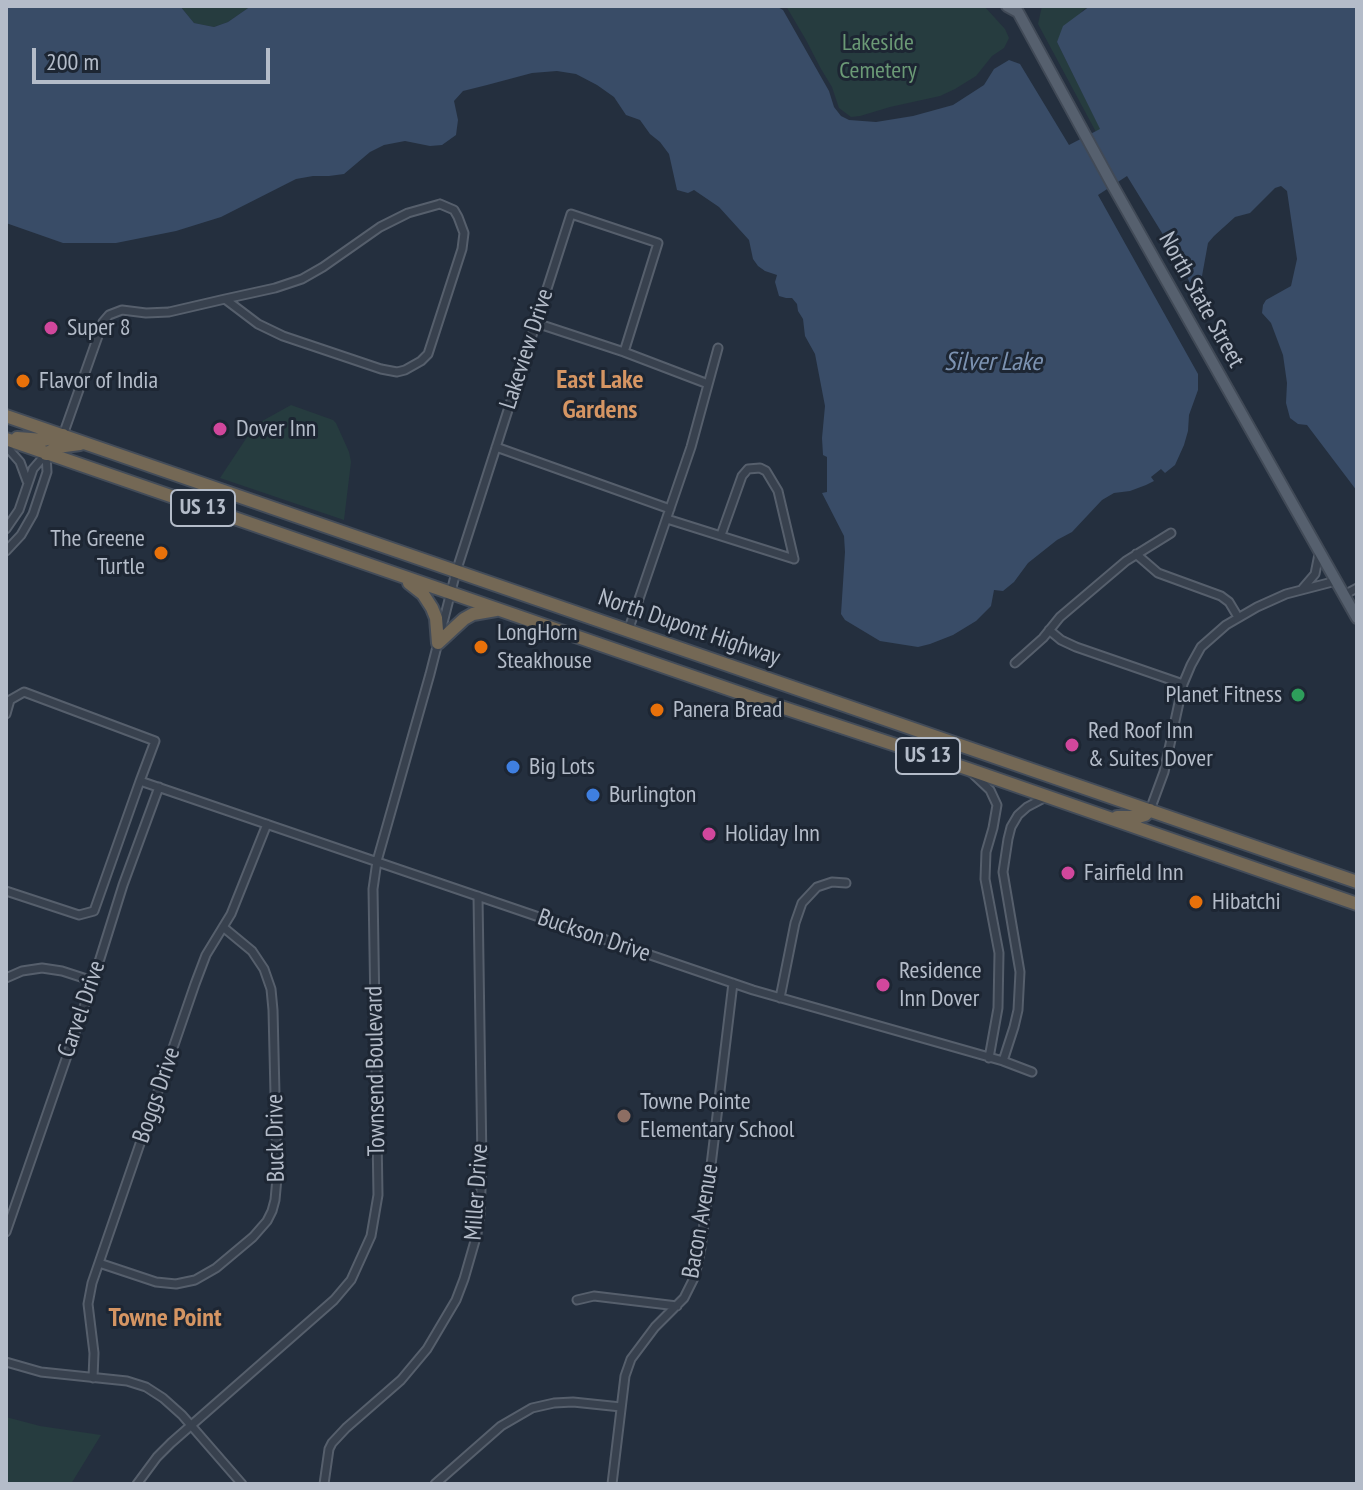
<!DOCTYPE html>
<html>
<head>
<meta charset="utf-8">
<style>
	body { margin:0 }
	#map { position:relative; width:1363px; height:1490px; overflow:hidden; background:#242f3e; font-family:"PT Sans Narrow",sans-serif }
	canvas { display:block }
	.frame { position:absolute; inset:0; border:8px solid #b4bcc9; pointer-events:none }
	.scale { position:absolute; left:32px; top:48px; width:238px; height:36px; box-sizing:border-box; border:4px solid #b4bcc9; border-top:0; padding-left:10px; font-size:24px; line-height:28px; white-space:nowrap; color:#b4bcc9; -webkit-text-stroke:6px #1d2633; paint-order:stroke }
</style>
</head>
<body>
<div id="map">
<canvas width="1363" height="1490"></canvas>
<div class="frame"></div>
<div class="scale">200 m</div>
</div>
<script>
const g = document.querySelector('canvas').getContext('2d');
g.lineJoin = 'round';
function paint(path, color) {
  g.fillStyle = color;
  g.fill(path, 'evenodd');
}
function poly(rows) {
  const path = new Path2D();
  for (const r of rows) {
    path.moveTo(r[0], r[1]);
    for (let i = 2; i < r.length; i += 2) path.lineTo(r[i], r[i + 1]);
  }
  return path;
}
function stroke(path, color, width, dash) {
  g.strokeStyle = color;
  g.lineWidth = width;
  g.lineCap = dash ? 'butt' : 'round';
  g.setLineDash(dash || []);
  g.stroke(path);
}
function drawText(font, color, halo, rows, align = 'center') {
  g.font = font + ' "PT Sans Narrow",sans-serif';
  g.lineWidth = 6;
  g.setLineDash([]);
  g.textBaseline = 'middle';
  g.strokeStyle = halo;
  g.fillStyle = color;
  for (const [text, x, y, turn = 0] of rows) {
    g.save();
    g.translate(x, y);
    g.rotate((+turn || 0) * Math.PI / 180);
    g.textAlign = isNaN(turn) ? turn : align;
    if (halo) g.strokeText(text, 0, 0);
    g.fillText(text, 0, 0);
    g.restore();
  }
}
const green = poly([
	[180,6,251,6,228,22,214,27,194,23],
	[786,6,984,6,1005,29,1009,38,1004,48,992,56,976,76,955,89,940,96,890,107,860,116,851,117,839,108,832,87,821,69,806,40],
	[1042,6,1090,6,1083,10,1057,42,1101,130,1096,132,1038,24],
	[291,405,333,420,336,423,349,452,351,462,344,520,220,478,255,425],
	[6,1417,40,1426,101,1435,71,1484,6,1484]
]);
const water = poly([
	[6,6,180,6,194,23,214,27,228,22,251,6,776,6,783,10,829,91,834,107,841,116,849,120,876,122,913,116,953,105,984,85,994,69,1009,60,1020,64,1069,145,1100,129,1057,42,1063,26,1090,6,1357,6,1357,491,1307,425,1298,424,1290,418,1286,403,1287,383,1283,355,1271,323,1262,313,1263,305,1266,300,1291,286,1297,259,1287,191,1281,186,1275,188,1250,213,1235,217,1214,236,1208,243,1202,276,1196,284,1190,283,1178,259,1127,176,1098,195,1198,374,1198,390,1189,415,1188,431,1184,445,1175,465,1165,473,1161,469,1151,477,1154,481,1146,485,1130,491,1114,493,1102,500,1072,532,1057,540,1028,563,1014,582,1003,591,994,590,991,606,976,621,953,635,930,644,918,647,880,641,845,620,841,614,845,552,844,536,822,493,827,492,827,457,823,455,822,438,825,406,815,354,805,336,803,319,798,311,797,304,792,298,786,298,779,296,775,282,777,275,765,271,758,266,753,259,749,240,719,207,694,190,688,193,677,190,669,154,660,142,650,134,640,120,626,115,614,97,597,85,576,74,557,71,532,73,487,85,463,91,454,101,458,120,456,135,442,145,430,146,405,141,384,145,370,152,344,174,329,176,313,176,296,179,221,217,176,231,116,243,63,243,6,223]
]);
const street = poly([
	[440,204,454,210,458,217,464,233,462,249,428,354,421,361,405,370,397,372,381,369,283,336,258,324,225,299,275,288,302,279,323,267,380,227,408,213,440,204],
	[536,323,624,352,708,384],
	[63,435,103,322,109,315,122,310,146,313,169,312,225,299],
	[6,446,20,462,27,481],
	[496,447,670,509],
	[667,519,794,559],
	[6,529,19,510,33,469,46,454],
	[721,535,742,476,748,469,760,468,766,471,778,491,794,559],
	[6,551,21,535,33,514,47,472,46,454],
	[1136,554,1158,573,1221,596,1229,602,1238,617],
	[1303,588,1315,574,1319,554],
	[1344,595,1357,588],
	[1049,630,1061,640,1076,647,1183,684],
	[628,631,691,447,718,348],
	[1015,663,1043,638,1060,617,1126,561,1171,533],
	[6,714,10,700,24,692,155,741,140,781,753,990,1003,1061,1032,1072],
	[972,773,990,790,997,805,993,828,986,852,985,879,999,953,998,1008,989,1058],
	[1150,810,1164,772,1183,684,1191,665,1201,647,1226,625,1257,607,1286,594,1336,581],
	[6,891,79,915,94,911,140,781],
	[6,978,22,971,42,968,62,971,93,981],
	[780,998,795,923,802,903,817,887,832,882,846,883],
	[1003,1061,1014,1027,1018,1010,1020,972,1003,872,1008,839,1011,827,1018,815,1027,807,1046,797],
	[6,1232,93,981,123,885,159,787],
	[99,1263,156,1282,176,1284,195,1280,216,1268,253,1237,267,1221,272,1211,275,1200,277,1178,273,1010,271,989,264,969,252,951,223,927],
	[577,1300,594,1296,677,1306],
	[6,1362,41,1372,127,1381,146,1387,163,1398,182,1415,242,1484],
	[93,1378,94,1353,88,1304,92,1283,195,984,206,955,231,914,267,824],
	[137,1484,157,1457,171,1443,334,1300,351,1280,371,1236,378,1195,373,889,377,861,430,674,456,572,571,214,658,243,624,352],
	[324,1484,329,1449,332,1443,346,1428,401,1380,427,1349,456,1300,464,1279,477,1234,480,1215,482,1164,478,896],
	[435,1484,501,1426,532,1408,554,1403,573,1402,621,1407],
	[612,1484,625,1376,631,1359,655,1327,684,1298,695,1276,701,1248,733,983]
]);
const primary = poly([
	[1007,6,1018,12,1113,186,1357,618]
]);
const highway = poly([
	[6,416,1357,882],
	[17,438,44,440,63,435],
	[6,439,763,701,968,769,1357,904],
	[46,454,57,447,80,444],
	[409,583,423,594,432,608,436,618,438,643],
	[438,643,464,619,473,614,496,610],
	[1117,817,1138,817,1145,815,1150,810]
]);
const markers = [
	[51,328,8,"#d1479c"],
	[23,381,8,"#e8710a"],
	[220,429,8,"#d1479c"],
	[161,553,8,"#e8710a"],
	[481,647,8,"#e8710a"],
	[1298,695,8,"#2e9e5b"],
	[657,710,8,"#e8710a"],
	[1072,745,8,"#d1479c"],
	[513,767,8,"#3f7fe0"],
	[593,795,8,"#3f7fe0"],
	[709,834,8,"#d1479c"],
	[1068,873,8,"#d1479c"],
	[1196,902,8,"#e8710a"],
	[883,985,8,"#d1479c"],
	[624,1116,8,"#8d6e63"]
];
const shields = [
	[203,508,64],
	[928,756,64]
];
const shieldNames = [
	["US 13",203,508],
	["US 13",928,756]
];
const parkNames = [
	["Lakeside",878,43],
	["Cemetery",878,71]
];
const streetNames = [
	["North State Street",1201,300,61],
	["Lakeview Drive",527,349,-72],
	["North Dupont Highway",689,628,19],
	["Buckson Drive",594,936,19],
	["Carvel Drive",82,1009,-71],
	["Townsend Boulevard",376,1071,-91],
	["Boggs Drive",157,1095,-71],
	["Buck Drive",276,1138,-91],
	["Miller Drive",477,1192,-86],
	["Bacon Avenue",701,1221,-80]
];
const poiNames = [
	["Super 8",67,328],
	["Flavor of India",39,381],
	["Dover Inn",236,429],
	["The Greene",145,539,"right"],
	["Turtle",145,567,"right"],
	["LongHorn",497,633],
	["Steakhouse",497,661],
	["Planet Fitness",1282,695,"right"],
	["Panera Bread",673,710],
	["Red Roof Inn",1088,731],
	["& Suites Dover",1088,759],
	["Big Lots",529,767],
	["Burlington",609,795],
	["Holiday Inn",725,834],
	["Fairfield Inn",1084,873],
	["Hibatchi",1212,902],
	["Residence",899,971],
	["Inn Dover",899,999],
	["Towne Pointe",640,1102],
	["Elementary School",640,1130]
];
const waterNames = [
	["Silver Lake",993,363]
];
const neighbourhoodNames = [
	["East Lake",600,381],
	["Gardens",600,411],
	["Towne Point",165,1319]
];
paint(green, '#263c3f');
paint(water, '#394c67');
stroke(street, '#565f6c', 11);
stroke(primary, '#414a57', 14);
stroke(highway, '#434c59', 16);
stroke(street, '#38414e', 7);
stroke(primary, '#56606e', 10);
stroke(highway, '#746855', 12);
for (const [x, y, r, color] of markers) {
  const dot = new Path2D();
  dot.arc(x, y, r, 0, 2 * Math.PI);
  g.fillStyle = color;
  g.fill(dot);
  stroke(dot, '#1d2633', 3);
}
for (const [x, y, w] of shields) {
  const box = new Path2D();
  box.roundRect(x - w / 2, y - 18, w, 36, 6);
  g.fillStyle = '#1d2633';
  g.fill(box);
  stroke(box, '#b4bcc9', 2);
}
drawText('bold 22px', '#b4bcc9', null, shieldNames);
drawText('24px', '#6b9a76', '#1d2633', parkNames);
drawText('24px', '#b4bcc9', '#1d2633', streetNames);
drawText('24px', '#b4bcc9', '#1d2633', poiNames, 'left');
drawText('italic 26px', '#7c92b1', '#1d2633', waterNames);
drawText('bold 26px', '#d59563', '#1d2633', neighbourhoodNames);
</script>
</body>
</html>
